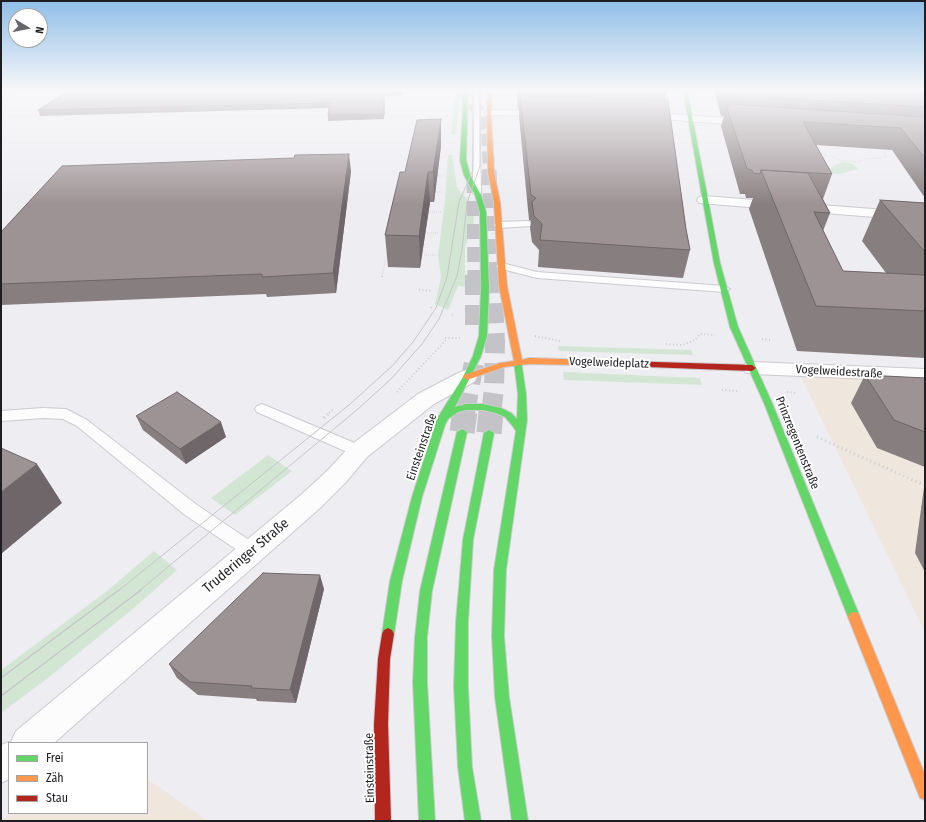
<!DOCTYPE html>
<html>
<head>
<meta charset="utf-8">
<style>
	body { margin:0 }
	#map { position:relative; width:926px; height:822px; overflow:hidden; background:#eeedf2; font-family:"Fira Sans Condensed",sans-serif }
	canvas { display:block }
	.frame { position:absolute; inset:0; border:2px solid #1e1d21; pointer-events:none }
	.legend { position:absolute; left:8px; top:742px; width:140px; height:72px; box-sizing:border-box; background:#fff; border:1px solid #a5a5a6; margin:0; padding:5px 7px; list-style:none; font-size:12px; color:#1e1d21 }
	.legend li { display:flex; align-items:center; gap:8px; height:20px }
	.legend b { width:20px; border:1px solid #a5a5a6 }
	.north { position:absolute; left:8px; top:8px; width:40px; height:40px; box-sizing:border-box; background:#fff; border:1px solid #a5a5a6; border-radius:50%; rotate:100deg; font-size:11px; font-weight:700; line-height:16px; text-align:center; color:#1e1d21 }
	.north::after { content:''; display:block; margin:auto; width:14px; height:18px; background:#67666a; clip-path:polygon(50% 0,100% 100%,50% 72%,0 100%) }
</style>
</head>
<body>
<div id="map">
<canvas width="926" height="822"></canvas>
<div class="frame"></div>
<ul class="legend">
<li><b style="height:5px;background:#63d668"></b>Frei</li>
<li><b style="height:5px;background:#ff974d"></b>Zäh</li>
<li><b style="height:5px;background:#b3261e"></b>Stau</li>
</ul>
<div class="north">N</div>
</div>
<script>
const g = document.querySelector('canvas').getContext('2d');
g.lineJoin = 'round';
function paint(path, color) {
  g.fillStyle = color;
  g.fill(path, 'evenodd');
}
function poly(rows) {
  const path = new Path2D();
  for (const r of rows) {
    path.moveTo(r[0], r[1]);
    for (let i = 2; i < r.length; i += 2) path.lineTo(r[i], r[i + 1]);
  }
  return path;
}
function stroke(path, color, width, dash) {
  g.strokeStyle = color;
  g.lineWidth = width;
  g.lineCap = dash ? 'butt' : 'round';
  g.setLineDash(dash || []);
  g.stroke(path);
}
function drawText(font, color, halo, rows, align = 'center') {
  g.font = font + ' "Fira Sans Condensed",sans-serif';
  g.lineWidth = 4;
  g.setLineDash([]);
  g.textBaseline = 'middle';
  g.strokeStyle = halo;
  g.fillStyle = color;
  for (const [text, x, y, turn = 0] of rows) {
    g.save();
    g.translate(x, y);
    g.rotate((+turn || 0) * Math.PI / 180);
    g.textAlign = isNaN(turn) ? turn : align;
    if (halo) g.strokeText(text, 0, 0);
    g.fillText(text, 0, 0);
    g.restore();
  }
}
const commercial = poly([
	[800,375,925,381,925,632],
	[147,779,208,821,1,821,10,813,147,813]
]);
const green = poly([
	[455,90,460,90,456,135,451,134],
	[452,154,457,187,462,194,470,201,474,218,473,226,465,247,465,287,458,286,448,310,435,304,441,277,438,255,445,201,448,155],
	[843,162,853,164,858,169,841,174,830,173,827,169],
	[558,346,691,350,693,355,559,351],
	[563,372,700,378,702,385,564,380],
	[268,455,292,471,235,515,211,498],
	[154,551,177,570,134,608,48,678,1,713,1,670,107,591]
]);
const highwayTunnelFar3 = poly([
	[460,90,480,113,487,130,489,171]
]);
const highwayTunnelFar2 = poly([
	[489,170,493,276],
	[474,178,475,276]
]);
const highwayTunnelFar1 = poly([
	[475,275,475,327],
	[465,413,474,362],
	[491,413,494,390,495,342,492,275]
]);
const highwayTunnel = poly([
	[462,432,465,412],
	[489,433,491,412]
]);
const pathFar2 = poly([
	[817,151,842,161,859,162,864,159,887,157,880,147],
	[437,176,445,176],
	[435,192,443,192],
	[428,212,441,212],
	[425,233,438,233],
	[422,255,436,255],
	[382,276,387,252]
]);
const pathFar1 = poly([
	[382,277,382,275],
	[419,290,433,291],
	[431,308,432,306],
	[452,315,454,314],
	[535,336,560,341],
	[445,338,460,338],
	[762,339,772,340],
	[666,344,682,345,695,340,700,334,715,335],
	[722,390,738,391],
	[397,392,447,339],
	[787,392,797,393],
	[329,413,333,410]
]);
const path = poly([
	[324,418,330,412],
	[817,437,924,485]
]);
const lane = poly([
	[473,90,479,90,481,193,477,196,473,193,473,90],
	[490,91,518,91,521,93,518,95,488,94,487,93,490,91],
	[528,221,533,224,531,226,499,228,494,225,499,222,528,221],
	[502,263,537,272,724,286,730,289,724,292,537,278,498,268,497,266,502,263],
	[262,404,364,447,366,451,364,455,359,456,354,455,257,412,255,409,257,406,262,404],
	[43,408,66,409,87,420,197,505,258,546,261,551,258,556,252,558,246,556,185,515,77,426,63,419,43,418,1,421,1,411,43,408]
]);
const street = poly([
	[490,110,548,110,553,113,548,116,486,115,485,113,490,110],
	[641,112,752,120,756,121,758,123,756,125,752,126,637,117,636,115,641,112],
	[704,196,925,213,925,221,699,203,697,200,699,197,704,196],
	[752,362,925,369,925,381,752,374,745,372,742,368,745,364,752,362],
	[467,370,474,372,477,377,474,382,434,404,367,457,346,482,320,508,54,743,9,743,9,779,1,783,1,745,9,742,11,742,16,731,302,494,328,470,351,445,418,394,460,372,467,370]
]);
const fast = poly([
	[464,90,468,90,466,160,470,175,481,195,486,212,489,289,487,336,481,356,455,407,466,404,483,404,501,408,511,413,517,419,518,394,514,362,515,360,521,360,526,394,527,420,506,570,504,636,509,697,528,821,512,821,495,697,492,636,494,570,516,431,512,425,505,417,496,413,483,410,466,410,458,412,448,419,445,425,422,497,402,581,394,634,392,638,388,640,384,638,382,634,390,581,412,497,437,419,463,377,473,356,479,336,481,289,480,212,475,195,464,175,460,160,464,90],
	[683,90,687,90,720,263,738,327,772,403,860,617,858,621,854,622,850,621,848,617,764,403,730,327,714,263,683,90],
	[462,429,467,432,432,591,427,637,427,682,435,821,419,821,413,682,415,637,420,591,457,432,462,429],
	[489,430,494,433,473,540,468,622,468,687,472,767,481,821,465,821,458,767,454,687,456,622,463,540,484,433,489,430]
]);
const slow = poly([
	[488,90,492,90,491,117,494,172,500,202,507,286,522,360,529,358,625,361,628,362,629,364,628,366,529,364,504,367,467,380,463,377,464,375,500,363,514,361,499,286,494,202,488,172,487,117,488,90],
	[854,612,858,613,860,617,925,775,925,800,920,798,848,617,850,613,854,612]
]);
const jam = poly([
	[625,361,752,365,756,368,752,371,622,366,621,364,622,362,625,361],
	[388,628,392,630,394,634,390,659,388,724,391,821,375,821,374,724,378,659,382,634,384,630,388,628]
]);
const tramFar1 = poly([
	[118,591,349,405,392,366,413,342,436,308,447,277,459,202,473,170,474,90],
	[139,591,358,409,391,379,422,344,439,319,457,276,462,250,467,203,480,166,480,90]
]);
const tram = poly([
	[1,678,119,590],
	[1,696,141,590]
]);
const rail = poly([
	[1,93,6,90],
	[1,104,22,90]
]);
const wall = poly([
	[402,90,403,95,385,96,384,119,328,121,328,115,329,108,40,116,38,110],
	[517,90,667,90,665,100,686,229,690,250,683,278,538,267,539,250,532,242,530,228,531,221,529,220,519,117,519,109,518,109,517,96],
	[714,90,925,90,925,198,892,150,816,145,832,174,823,199,830,213,823,231,843,271,886,273,862,241,880,200,925,203,925,358,797,351,749,209,753,198,746,198,745,194,740,194,721,126,724,116,721,116],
	[441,146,434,202,430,202,420,268,388,267,385,235,405,172],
	[351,171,336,293,267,297,266,294,1,305,1,232],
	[865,375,925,378,925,467,877,448,851,403],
	[136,416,226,437,186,464,143,430],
	[925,480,925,572,915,553],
	[324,589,296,703,257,701,256,699,198,695,177,678,169,664]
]);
const shadedWall = poly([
	[441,119,441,146,434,202,433,172],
	[349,154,351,171,336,293,333,273],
	[428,172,430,202,420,268,419,236],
	[221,422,226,437,186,464,180,449],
	[37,464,62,503,1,554,1,492],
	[320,575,324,589,296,703,290,690]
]);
const building = poly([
	[70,90,402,90,384,91,384,114,328,115,330,103,38,110,70,90],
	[725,90,914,90,925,101,925,107,727,95,725,90],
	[520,96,668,100,686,229,690,250,540,240,542,224,534,216,532,202,536,198,531,195,520,96],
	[729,104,925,117,925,158,901,128,803,122,832,174,761,170,760,174,753,173,752,170,747,169,726,105,730,106,729,104],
	[441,119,433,172,428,172,419,236,385,235,400,172,405,172,417,120,441,119],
	[349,154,333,273,262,277,262,274,1,284,1,232,62,166,294,158,295,155,349,154],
	[761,170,808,173,830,213,814,212,843,271,925,275,925,311,816,306,761,170],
	[880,200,925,203,925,252,880,200],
	[865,375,925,378,925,432,894,420,865,375],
	[177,392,221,422,180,449,136,416,177,392],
	[1,448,37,464,1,492,1,448],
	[263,573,320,575,290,690,251,688,252,686,190,682,169,664,263,573]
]);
const streetNames = [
	["Vogelweideplatz",609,363,2],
	["Vogelweidestraße",839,372,3],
	["Prinzregentenstraße",797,443,68],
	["Einsteinstraße",422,447,-71],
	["Einsteinstraße",370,768,-91]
];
const nearStreetnames = [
	["Truderinger Straße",246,556,-40]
];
paint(commercial, '#efe6de');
paint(green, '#d3e6d4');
stroke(highwayTunnelFar3, '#c4c3c8', 12, [12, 5.5]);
stroke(highwayTunnelFar2, '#c4c3c8', 15, [15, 8]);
stroke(highwayTunnelFar1, '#c4c3c8', 20, [20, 10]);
stroke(highwayTunnel, '#c4c3c8', 25, [25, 12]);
stroke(lane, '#cccbcf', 2);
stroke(street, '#cccbcf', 2);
stroke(fast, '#cccbcf', 2);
stroke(slow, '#cccbcf', 2);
stroke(jam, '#cccbcf', 2);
stroke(pathFar2, '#cdccce', 1.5, [0.5, 1.5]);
stroke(pathFar1, '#cdccce', 2, [1, 2.5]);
stroke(path, '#cdccce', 3, [1, 3.5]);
paint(lane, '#fcfcfd');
paint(street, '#fcfcfd');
paint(fast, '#63d668');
paint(slow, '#ff974d');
paint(jam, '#b3261e');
stroke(tramFar1, '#c6c6c7', 1);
stroke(tram, '#c6c6c7', 1.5);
stroke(rail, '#c6c6c7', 1.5, [2.5, 2.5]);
paint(wall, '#877e7f');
paint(shadedWall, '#6e6668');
paint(building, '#9d9294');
stroke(building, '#6e6668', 1);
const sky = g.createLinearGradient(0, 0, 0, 205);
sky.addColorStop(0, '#90bee8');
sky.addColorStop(0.44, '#f7f7f9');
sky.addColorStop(1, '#f7f7f900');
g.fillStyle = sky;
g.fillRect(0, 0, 926, 205);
drawText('12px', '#1e1d21', '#fff', streetNames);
drawText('14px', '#1e1d21', '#fff', nearStreetnames);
</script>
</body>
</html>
